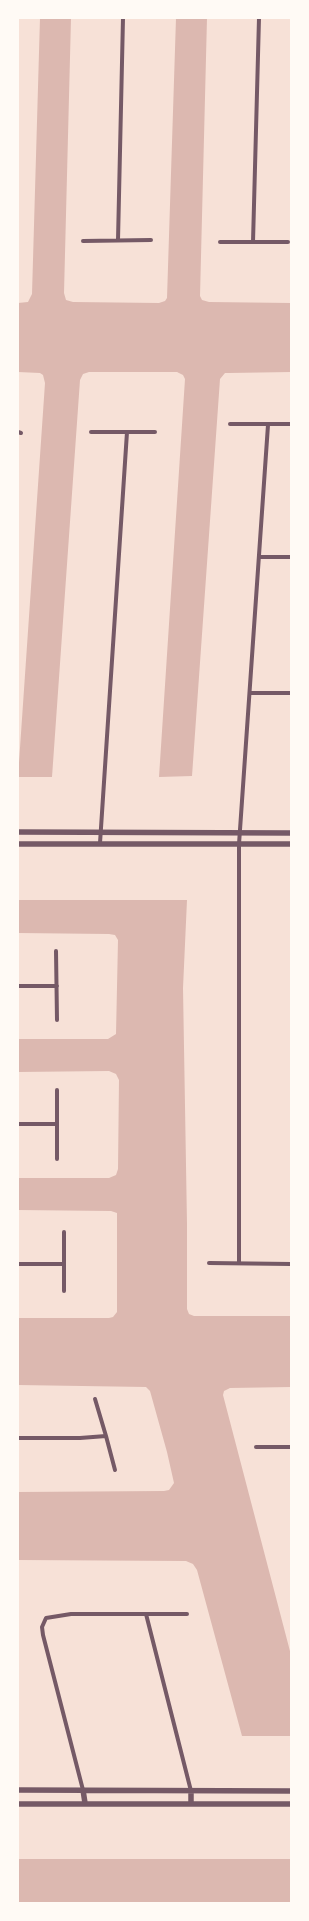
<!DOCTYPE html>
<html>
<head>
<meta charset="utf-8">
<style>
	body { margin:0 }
	#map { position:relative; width:309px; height:1921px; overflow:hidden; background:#f7e1d7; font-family:Roboto,sans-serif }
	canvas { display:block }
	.frame { position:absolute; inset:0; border:19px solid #fffaf5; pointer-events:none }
</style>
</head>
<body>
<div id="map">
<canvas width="309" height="1921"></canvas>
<div class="frame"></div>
</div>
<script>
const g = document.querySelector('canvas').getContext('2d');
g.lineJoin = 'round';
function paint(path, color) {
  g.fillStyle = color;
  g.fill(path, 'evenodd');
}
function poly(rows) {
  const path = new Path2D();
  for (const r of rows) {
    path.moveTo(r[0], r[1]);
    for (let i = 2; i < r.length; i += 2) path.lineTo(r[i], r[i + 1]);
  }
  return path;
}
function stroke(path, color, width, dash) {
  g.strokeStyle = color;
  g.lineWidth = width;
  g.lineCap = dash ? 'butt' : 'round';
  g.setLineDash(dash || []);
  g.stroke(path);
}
const water = poly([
	[40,18,71,18,64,293,66,300,73,302,159,303,165,301,167,298,176,18,207,18,200,296,202,300,209,302,291,303,291,372,229,373,225,373,220,379,192,776,159,777,185,379,183,375,177,372,89,372,83,374,80,380,52,777,18,777,45,383,43,375,40,373,18,372,18,303,28,302,32,294],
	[18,900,187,900,183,988,187,1224,187,1309,189,1314,194,1316,291,1316,291,1387,230,1388,224,1391,223,1395,291,1655,291,1736,242,1736,197,1570,193,1564,186,1561,18,1560,18,1492,164,1491,169,1490,174,1483,167,1452,150,1391,146,1387,18,1385,18,1318,109,1318,113,1317,117,1312,117,1213,111,1211,18,1210,18,1178,109,1178,116,1175,118,1169,119,1080,116,1074,109,1071,18,1072,18,1039,108,1039,116,1034,118,940,115,935,109,934,18,933],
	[18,1859,291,1859,291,1903,18,1903]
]);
const minor = poly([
	[118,240,123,18],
	[83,241,151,240],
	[220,242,288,242],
	[253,242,259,18],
	[230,424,291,424],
	[18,432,21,433],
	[91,432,155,432],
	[259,557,291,557],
	[250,693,291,693],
	[100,843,127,432],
	[56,951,57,1020],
	[18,986,57,986],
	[57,1090,57,1159],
	[18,1124,57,1124],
	[209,1263,291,1264],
	[239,1263,239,844,268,425],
	[18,1264,64,1264,64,1232],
	[64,1291,64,1264],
	[95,1399,106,1436],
	[18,1438,80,1438,106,1436,115,1470],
	[256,1447,291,1447],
	[146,1614,191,1791],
	[83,1790,43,1635,42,1627,46,1618,71,1614,187,1614]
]);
const tertiary = poly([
	[18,832,291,833],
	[18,844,291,844],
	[18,1790,291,1791],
	[83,1790,85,1803],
	[191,1791,191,1804],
	[18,1804,291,1804]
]);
paint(water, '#dcb8b0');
stroke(minor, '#755966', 4);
stroke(tertiary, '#755966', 5.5);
</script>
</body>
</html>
